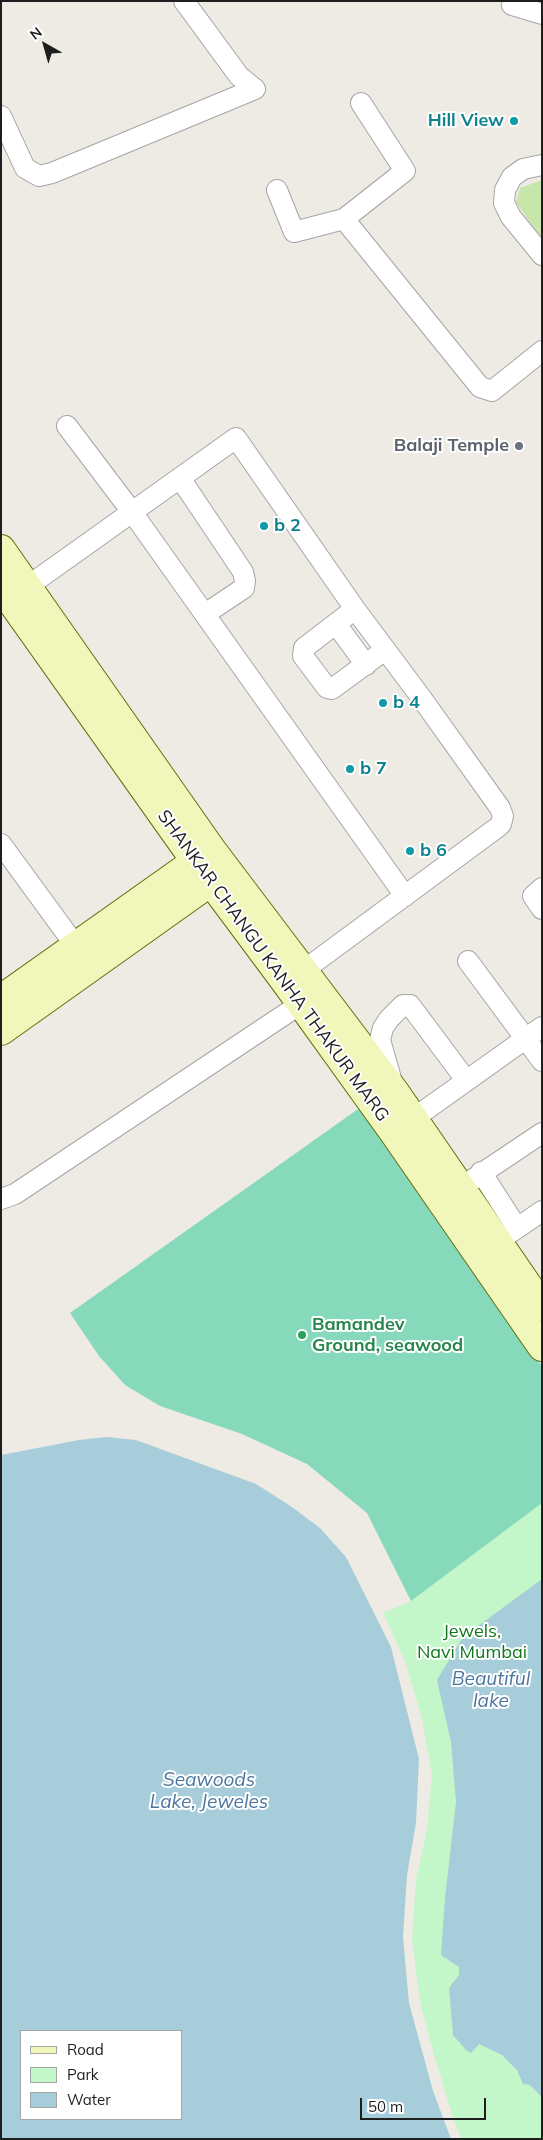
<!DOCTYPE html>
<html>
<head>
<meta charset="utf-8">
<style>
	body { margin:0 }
	#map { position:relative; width:543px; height:2140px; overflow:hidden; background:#eeebe4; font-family:Mulish,sans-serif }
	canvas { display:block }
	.frame { position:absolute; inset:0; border:2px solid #1e1e1e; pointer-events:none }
	.legend { position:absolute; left:20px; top:2030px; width:162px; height:90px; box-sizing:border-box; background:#fff; border:1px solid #a5a5a5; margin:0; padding:6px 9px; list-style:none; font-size:15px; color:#1e1e1e }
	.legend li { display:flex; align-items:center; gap:10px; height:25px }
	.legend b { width:25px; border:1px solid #a5a5a5 }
	.north { position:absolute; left:20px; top:20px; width:50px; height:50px; -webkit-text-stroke:4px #fff; paint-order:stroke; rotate:322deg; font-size:14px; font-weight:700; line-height:20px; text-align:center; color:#1e1e1e }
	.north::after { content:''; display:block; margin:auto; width:18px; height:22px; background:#1e1e1e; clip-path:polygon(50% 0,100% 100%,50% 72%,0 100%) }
	.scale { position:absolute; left:360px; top:2098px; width:126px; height:22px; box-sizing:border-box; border:2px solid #1e1e1e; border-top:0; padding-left:6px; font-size:15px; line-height:18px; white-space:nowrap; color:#1e1e1e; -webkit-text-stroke:4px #fff; paint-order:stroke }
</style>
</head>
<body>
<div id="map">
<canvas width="543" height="2140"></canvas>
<div class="frame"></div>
<ul class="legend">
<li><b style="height:6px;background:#f1f6ba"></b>Road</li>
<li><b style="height:14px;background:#c3f6c8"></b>Park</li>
<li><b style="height:14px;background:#a7cdda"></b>Water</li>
</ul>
<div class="north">N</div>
<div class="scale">50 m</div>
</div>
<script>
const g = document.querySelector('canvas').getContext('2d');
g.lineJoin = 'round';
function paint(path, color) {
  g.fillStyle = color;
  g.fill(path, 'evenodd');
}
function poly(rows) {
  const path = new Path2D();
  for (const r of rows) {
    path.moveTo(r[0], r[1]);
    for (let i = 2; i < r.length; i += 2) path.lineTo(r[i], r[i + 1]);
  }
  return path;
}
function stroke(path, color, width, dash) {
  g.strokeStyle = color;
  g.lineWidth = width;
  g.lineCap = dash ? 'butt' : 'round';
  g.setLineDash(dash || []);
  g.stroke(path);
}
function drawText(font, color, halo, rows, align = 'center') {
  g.font = font + ' Mulish,sans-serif';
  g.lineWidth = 4;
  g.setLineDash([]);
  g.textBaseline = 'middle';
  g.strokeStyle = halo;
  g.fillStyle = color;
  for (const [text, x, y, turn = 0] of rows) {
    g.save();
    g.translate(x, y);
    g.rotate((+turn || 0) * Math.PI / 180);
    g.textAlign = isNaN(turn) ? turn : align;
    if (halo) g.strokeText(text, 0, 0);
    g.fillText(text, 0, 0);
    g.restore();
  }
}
const grass = poly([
	[542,180,542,240,516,202,520,188]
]);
const park = poly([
	[542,1503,542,2139,462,2139,455,2124,434,2055,420,2002,412,1939,416,1880,427,1829,432,1775,422,1719,405,1661,383,1613,411,1601]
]);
const pitch = poly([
	[361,1107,542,1366,542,1503,411,1601,367,1513,307,1464,242,1434,160,1406,125,1385,99,1356,70,1313]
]);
const water = poly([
	[107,1437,136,1440,256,1484,292,1507,320,1528,346,1557,391,1647,419,1759,416,1823,407,1875,403,1937,409,2003,433,2091,451,2139,1,2139,1,1455,79,1440],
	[21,2031,181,2031,181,2119,21,2119],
	[542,1579,542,2094,541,2096,530,2085,523,2084,517,2070,502,2055,479,2044,471,2053,466,2050,453,2035,449,1988,459,1975,459,1967,441,1955,445,1898,456,1802,451,1742,437,1680,463,1637]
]);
const street = poly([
	[512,5,542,14],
	[1,116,25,168,39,176,52,173,255,89,239,76,184,1],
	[542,165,523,169,512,177,505,190,504,203,511,217,542,255],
	[277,190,294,232,344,219,405,171,361,103],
	[344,219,480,387,492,391,542,351],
	[67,426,132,512,405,896],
	[180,478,243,572,245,581,244,588,205,614],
	[17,594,236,438,355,609,420,696,500,808,503,816,501,824,498,827,292,979],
	[355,609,304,648,303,656,327,688,332,689,385,650],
	[336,624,366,665],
	[1,844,83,956],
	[542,888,533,896,542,909],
	[468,961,542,1061],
	[392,1082,380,1040,383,1028,389,1019,403,1005,410,1005,466,1080],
	[403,1126,542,1027],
	[481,1172,517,1228],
	[460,1188,542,1133],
	[1,1199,15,1194,311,997],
	[507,1235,542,1211]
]);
const secondary = poly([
	[1,549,212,850,395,1092,542,1306],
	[1,587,196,862,286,983,394,1133,542,1347],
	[1,999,210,851],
	[1,1031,226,871]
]);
const markers = [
	[514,121,5,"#0f9aa8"],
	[519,446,5,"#6b7280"],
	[264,526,5,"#0f9aa8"],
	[383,703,5,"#0f9aa8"],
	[350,769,5,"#0f9aa8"],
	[410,851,5,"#0f9aa8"],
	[302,1335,5,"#2e9e5b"]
];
const cultureNames = [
	["Hill View",504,121,"right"],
	["b 2",274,526],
	["b 4",393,703],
	["b 7",360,769],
	["b 6",420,851]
];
const worshipNames = [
	["Balaji Temple",509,446]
];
const streetNames = [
	["SHANKAR CHANGU KANHA THAKUR MARG",273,966,54]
];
const leisureNames = [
	["Bamandev",312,1325],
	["Ground, seawood",312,1346]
];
const parkNames = [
	["Jewels,",472,1632],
	["Navi Mumbai",472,1653]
];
const waterNames = [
	["Beautiful",491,1679],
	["lake",491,1701],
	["Seawoods",209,1780],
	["Lake, Jeweles",209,1802]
];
paint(grass, '#c7e6ac');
paint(park, '#c3f6c8');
paint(pitch, '#86d9bb');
paint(water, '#a7cdda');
stroke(street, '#a5a5a5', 22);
stroke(secondary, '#616f0b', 30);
stroke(street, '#fff', 20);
stroke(secondary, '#f1f6ba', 28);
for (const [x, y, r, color] of markers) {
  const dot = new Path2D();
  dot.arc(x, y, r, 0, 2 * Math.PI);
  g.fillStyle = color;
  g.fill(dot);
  stroke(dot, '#fff', 2);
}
drawText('bold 18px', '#0d838f', '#fff', cultureNames, 'left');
drawText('bold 18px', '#5b616d', '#fff', worshipNames, 'right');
drawText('18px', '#1e1e1e', '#fff', streetNames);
drawText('bold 18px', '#27864d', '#fff', leisureNames, 'left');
drawText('18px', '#11761c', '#fff', parkNames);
drawText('italic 19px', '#4c75a0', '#fff', waterNames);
</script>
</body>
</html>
